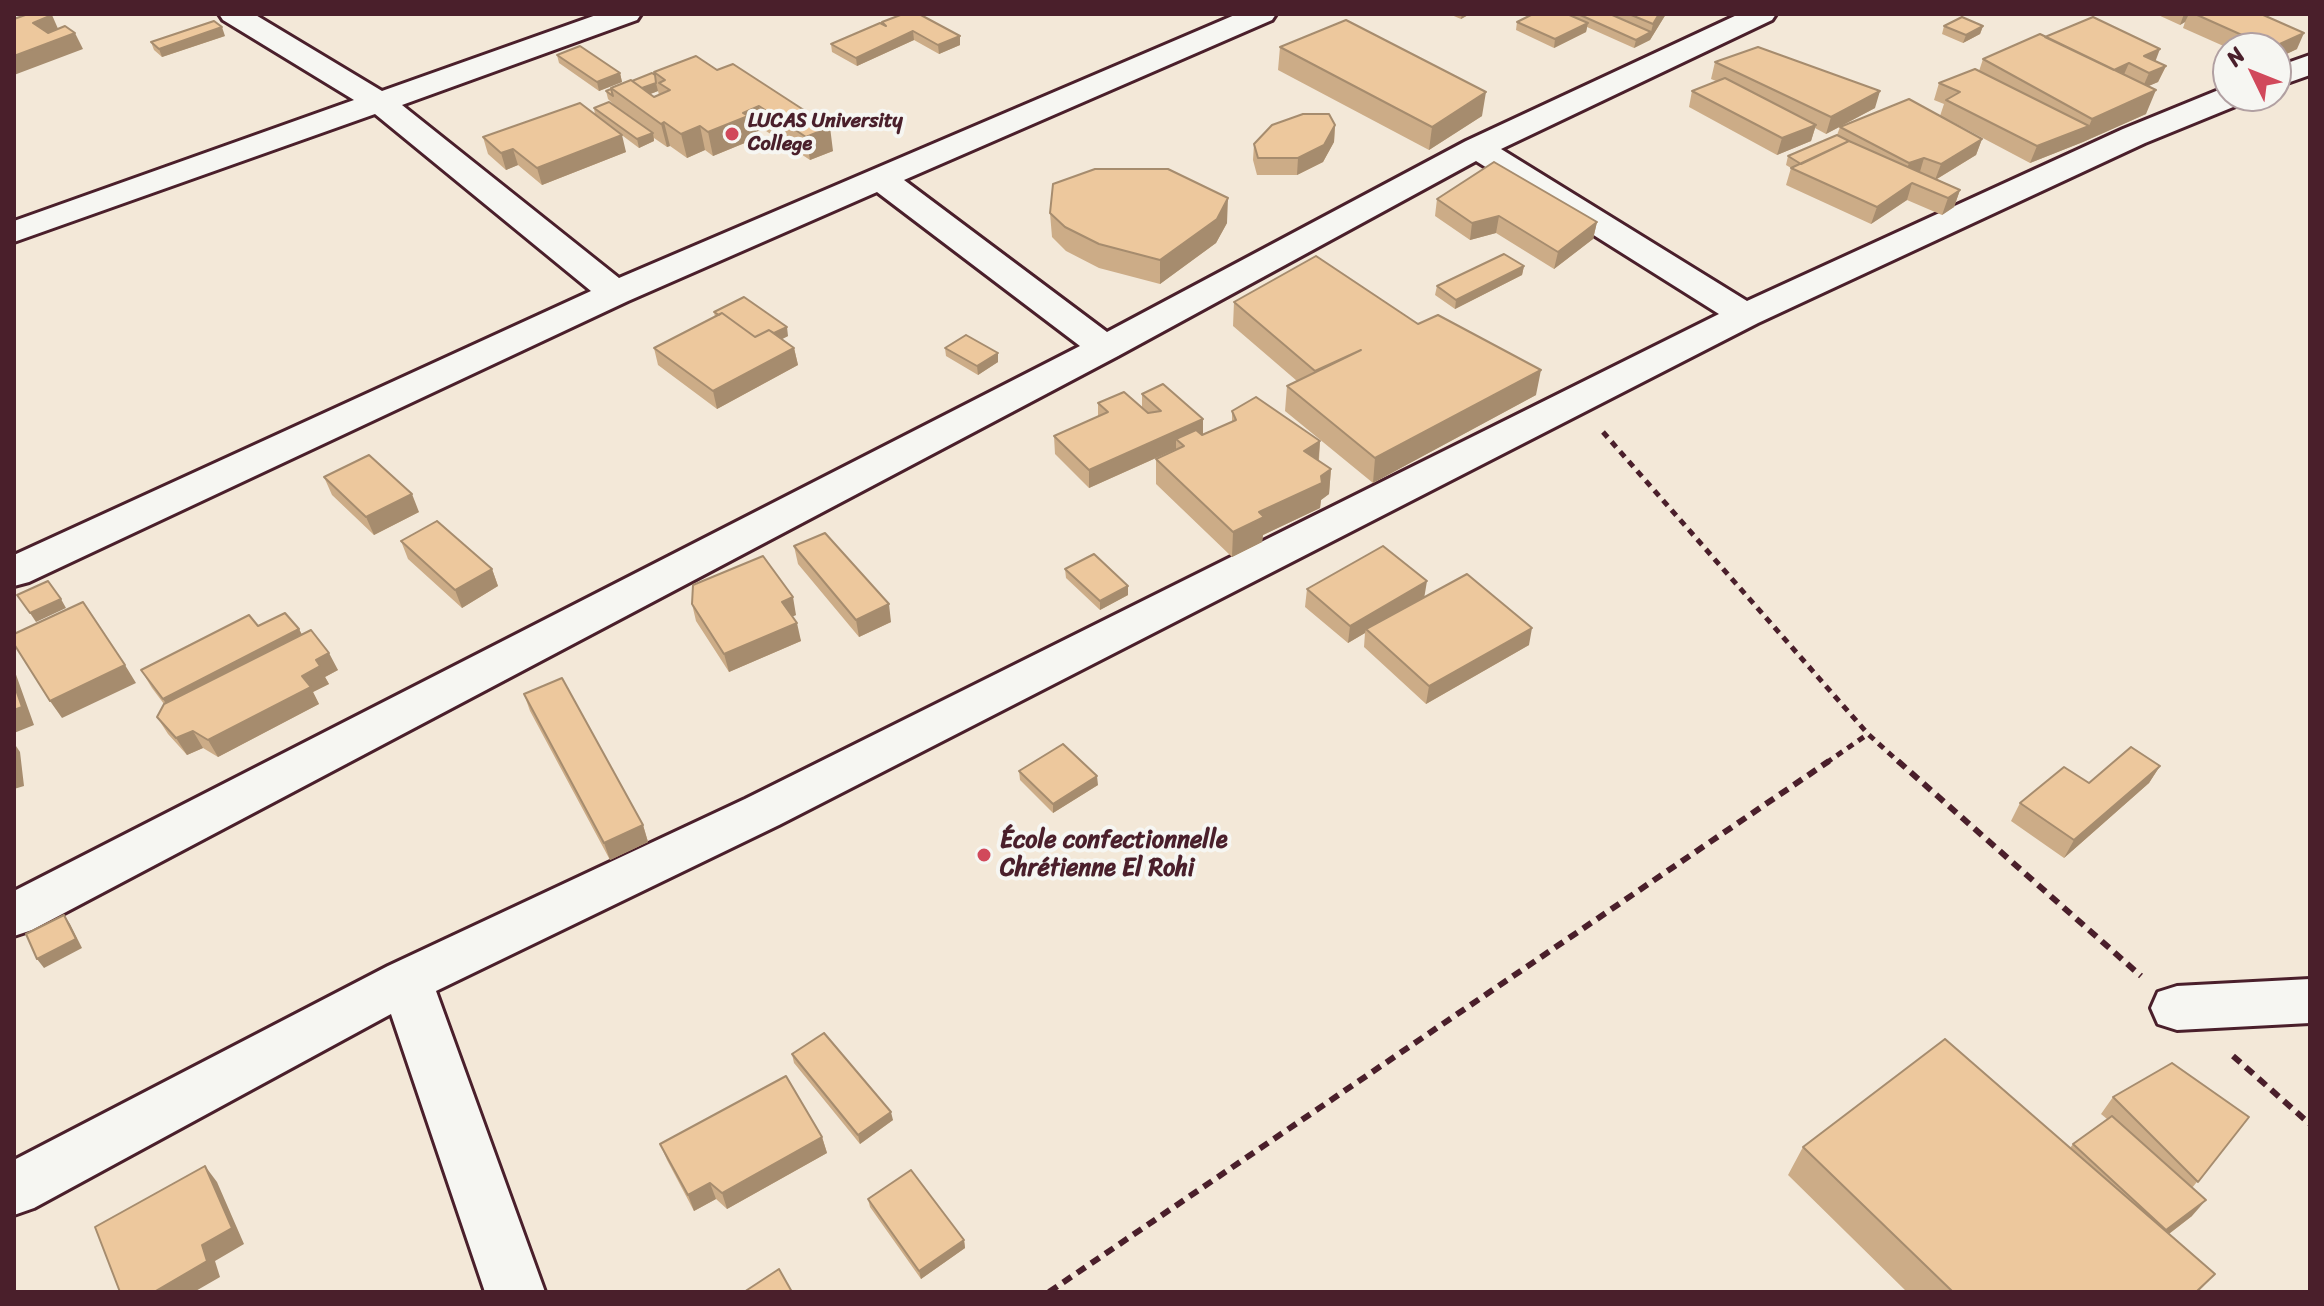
<!DOCTYPE html>
<html>
<head>
<meta charset="utf-8">
<style>
	body { margin:0 }
	#map { position:relative; width:2324px; height:1306px; overflow:hidden; background:#f3e8d8; font-family:Sriracha,sans-serif }
	canvas { display:block }
	.frame { position:absolute; inset:0; border:16px solid #4a1f2b; pointer-events:none }
	.north { position:absolute; left:2212px; top:32px; width:80px; height:80px; box-sizing:border-box; background:#f6f6f2; border:2px solid #b1a0a2; border-radius:50%; rotate:313deg; font-size:22px; font-weight:700; line-height:32px; text-align:center; color:#4a1f2b }
	.north::after { content:''; display:block; margin:auto; width:28px; height:36px; background:#d1495b; clip-path:polygon(50% 0,100% 100%,50% 72%,0 100%) }
</style>
</head>
<body>
<div id="map">
<canvas width="2324" height="1306"></canvas>
<div class="frame"></div>
<div class="north">N</div>
</div>
<script>
const g = document.querySelector('canvas').getContext('2d');
g.lineJoin = 'round';
function poly(rows) {
  const path = new Path2D();
  for (const r of rows) {
    path.moveTo(r[0], r[1]);
    for (let i = 2; i < r.length; i += 2) path.lineTo(r[i], r[i + 1]);
  }
  return path;
}
function stroke(path, color, width, dash) {
  g.strokeStyle = color;
  g.lineWidth = width;
  g.lineCap = dash ? 'butt' : 'round';
  g.setLineDash(dash || []);
  g.stroke(path);
}
function paint(path, color) {
  g.fillStyle = color;
  g.fill(path, 'evenodd');
}
function drawText(font, color, halo, rows, align = 'center') {
  g.font = font + ' Sriracha,sans-serif';
  g.lineWidth = 8;
  g.setLineDash([]);
  g.textBaseline = 'middle';
  g.strokeStyle = halo;
  g.fillStyle = color;
  for (const [text, x, y, turn = 0] of rows) {
    g.save();
    g.translate(x, y);
    g.rotate((+turn || 0) * Math.PI / 180);
    g.textAlign = isNaN(turn) ? turn : align;
    if (halo) g.strokeText(text, 0, 0);
    g.fillText(text, 0, 0);
    g.restore();
  }
}
const pathFar1 = poly([
	[1603,432,1868,734,1900,763],
	[1826,763,1868,734]
]);
const path = poly([
	[1898,761,2141,976],
	[2233,1056,2310,1124],
	[1049,1292,1829,761]
]);
const minor = poly([
	[219,14,254,14,382,91,599,14,641,14,637,20,402,105,619,278,1237,14,1276,14,1272,20,904,180,1107,332,1466,141,1739,14,1776,14,1772,20,1501,149,1747,301,2123,129,2221,89,2228,88,2228,96,2247,96,2243,103,2145,143,1758,323,779,825,436,991,545,1292,485,1292,391,1014,34,1208,14,1215,14,1160,388,966,745,799,1719,314,1476,161,1118,356,32,930,14,936,14,891,1080,346,877,192,628,301,29,582,14,586,14,555,591,291,375,114,14,242,14,221,354,100,223,20,219,14],
	[2310,55,2310,75,2276,87,2276,67,2310,55],
	[2310,979,2310,1023,2177,1030,2158,1024,2151,1008,2158,992,2177,986,2310,979]
]);
const wall = poly([
	[1449,14,1470,14,1461,19],
	[1533,14,1666,14,1650,40,1634,48,1587,27,1586,32,1554,48,1516,30,1517,22],
	[2156,14,2261,14,2297,49,2276,59,2276,48,2228,48,2183,28,2185,22,2180,25],
	[882,22,960,45,939,54,914,40,857,66,832,52,831,44,883,24],
	[1944,26,1983,26,1980,34,1963,43,1942,34],
	[225,36,162,57,154,50,151,42],
	[2045,37,2155,61,2166,66,2158,82,2148,86,2146,114,2083,142,2030,163,1945,118,1982,139,1976,155,1937,179,1960,190,1954,207,1942,215,1907,200,1871,224,1786,185,1791,168,1786,165,1788,156,1837,135,1840,127,1940,116,1944,104,1934,100,1939,83,1979,71,1983,59],
	[1280,47,1482,116,1429,150,1278,70],
	[557,55,620,73,622,82,599,91,559,63],
	[696,56,833,151,810,160,763,129,751,134,752,140,713,156,705,150,687,158,670,146,667,147,654,138,654,141,639,148,615,130,626,152,542,185,518,165,506,170,488,154,483,137,595,115,594,108,615,106,608,99,606,91,632,81,655,75,654,72],
	[658,91,659,95,654,97,650,94],
	[1715,62,1875,108,1826,134,1815,128,1811,141,1777,155,1689,107,1692,91,1716,81,1711,79],
	[1335,125,1334,142,1323,162,1297,175,1257,175,1253,160,1254,144],
	[1437,199,1597,222,1593,239,1554,269,1496,233,1470,240,1435,216],
	[1050,213,1227,223,1216,243,1160,284,1099,268,1066,251,1052,237],
	[1524,266,1522,275,1455,309,1435,295,1437,286],
	[1234,302,1418,324,1536,395,1373,483,1285,411,1287,386,1297,381,1233,326],
	[714,312,788,336,782,339,794,348,798,365,717,409,658,365,654,348,715,317],
	[945,348,998,362,978,375,946,356],
	[1142,394,1203,419,1203,435,1232,422,1232,411,1320,441,1319,461,1331,469,1329,494,1321,500,1320,508,1263,535,1262,542,1232,557,1156,484,1156,459,1176,450,1176,449,1089,488,1055,454,1054,436,1098,416,1098,403,1142,407],
	[324,477,419,512,374,535,332,495],
	[401,541,492,569,498,586,462,608,408,559],
	[794,546,891,622,859,637,798,564],
	[1065,569,1128,586,1128,595,1100,610,1066,578],
	[1307,589,1425,597,1529,645,1426,704,1364,647,1365,633,1348,643,1305,607],
	[692,604,796,615,792,616,801,641,729,672,696,621],
	[258,626,299,629,302,635,338,670,325,677,329,684,313,692,319,704,218,757,203,748,187,755,168,734,157,717,164,704,152,688,141,670],
	[524,694,643,825,648,842,610,860,530,711],
	[2160,766,2149,783,2064,858,2011,821,2020,803],
	[1019,771,1098,785,1053,813,1020,780],
	[792,1054,893,1120,860,1144,794,1063],
	[2113,1097,2249,1117,2192,1188,2192,1216,2169,1234,2215,1274,2198,1292,1907,1292,1788,1175,1803,1147,2070,1148,2073,1144,2107,1119,2101,1114],
	[822,1137,827,1153,727,1209,716,1199,694,1211,667,1160,660,1144],
	[868,1199,964,1240,965,1248,921,1279,870,1207]
]);
const shadedWall = poly([
	[1462,14,1470,14,1461,19],
	[1659,14,1666,14,1650,40,1634,48,1636,40,1651,32,1653,24],
	[2184,14,2189,14,2185,22,2180,25],
	[52,15,59,31,40,39,33,23],
	[1588,23,1586,32,1554,48,1555,39],
	[1983,26,1980,34,1963,43,1966,35],
	[222,27,225,36,162,57,159,49],
	[913,31,914,40,857,66,856,58],
	[75,33,83,49,14,75,14,56],
	[2304,33,2297,49,2276,59,2276,48,2272,48],
	[960,36,960,45,939,54,938,45],
	[2160,49,2154,65,2144,56],
	[2129,63,2122,79,2110,71],
	[2166,66,2158,82,2142,89,2149,73],
	[620,73,622,82,599,91,597,82],
	[656,83,658,91,630,102,622,96],
	[2156,90,2146,114,2083,142,2030,163,2037,146,2089,126,2092,119],
	[1880,91,1875,108,1826,134,1831,117],
	[1486,92,1482,116,1429,150,1432,127],
	[759,106,763,129,751,134,752,140,713,156,708,132,743,113],
	[664,122,670,146,667,147,661,124],
	[1335,125,1334,142,1323,162,1297,175,1298,158],
	[1816,125,1811,141,1777,155,1782,138],
	[700,126,705,150,687,158,681,134],
	[830,127,833,151,810,160,806,137],
	[653,133,654,141,639,148,637,139],
	[622,135,626,152,542,185,537,168],
	[1982,139,1976,155,1935,180,1941,164],
	[513,149,518,165,506,170,501,153],
	[1924,158,1919,175,1903,180,1909,163],
	[1912,183,1907,200,1871,224,1877,207],
	[1960,190,1954,207,1942,215,1948,198],
	[1228,198,1227,223,1216,243,1160,284,1160,260],
	[1499,216,1496,233,1470,240,1472,223],
	[1597,222,1593,239,1554,269,1558,252],
	[1524,266,1522,275,1455,309,1456,300],
	[787,327,788,336,759,351,757,342],
	[794,348,798,365,717,409,713,391],
	[998,353,998,362,978,375,977,366],
	[1541,370,1536,395,1373,483,1375,458],
	[1203,419,1203,437,1176,439,1176,449,1089,488,1089,470],
	[1320,441,1318,466,1304,451],
	[1331,469,1329,494,1321,500,1320,508,1263,535,1262,542,1232,557,1233,532,1259,512],
	[412,494,419,512,374,535,366,517],
	[492,569,498,586,462,608,455,590],
	[1427,581,1424,599,1366,629,1365,633,1348,643,1350,626],
	[1128,586,1128,595,1100,610,1100,601],
	[793,597,796,615,785,620,782,602],
	[61,599,66,608,36,622,30,613],
	[889,604,891,622,859,637,856,620],
	[797,623,801,641,729,672,724,654],
	[1532,628,1529,645,1426,704,1429,686],
	[299,629,308,646,174,716,163,699],
	[329,653,338,670,325,677,329,684,313,692,319,704,218,757,208,740,302,676,316,660],
	[125,665,136,683,62,718,50,701],
	[14,669,34,725,14,733],
	[193,731,203,748,187,755,176,738],
	[14,743,20,752,24,786,14,789],
	[2160,766,2149,783,2064,858,2074,840],
	[1097,776,1098,785,1053,813,1053,804],
	[643,825,648,842,610,860,604,843],
	[64,915,70,924,82,948,44,968,37,959],
	[891,1112,893,1120,860,1144,858,1135],
	[822,1137,827,1153,727,1209,722,1193],
	[205,1166,217,1182,244,1244,215,1261,220,1277,194,1292,154,1292,202,1245],
	[710,1183,716,1199,694,1211,688,1195],
	[2206,1200,2192,1216,2153,1246,2166,1230],
	[964,1240,965,1248,921,1279,919,1271]
]);
const building = poly([
	[28,14,50,14,52,15,33,23,48,33,65,26,75,33,14,56,14,19,28,14],
	[903,14,919,14,960,36,938,45,913,31,856,58,831,44,880,23,886,26,882,22,903,14],
	[1533,14,1567,14,1588,23,1555,39,1517,22,1533,14],
	[1578,14,1610,14,1651,32,1636,40,1578,14],
	[1629,14,1659,14,1653,24,1629,14],
	[2195,14,2261,14,2304,33,2271,48,2195,14],
	[1962,17,1983,26,1966,35,1944,26,1962,17],
	[2093,17,2160,49,2144,56,2166,66,2149,73,2129,63,2114,70,2045,37,2093,17],
	[1346,20,1486,92,1432,127,1280,47,1346,20],
	[214,21,222,27,159,49,151,42,214,21],
	[2040,34,2156,90,2092,119,1983,59,2040,34],
	[580,46,620,73,597,82,557,55,580,46],
	[1758,47,1880,91,1831,117,1715,62,1758,47],
	[696,56,717,70,733,64,830,127,806,137,759,106,743,113,748,116,708,132,700,126,681,134,664,122,661,124,611,88,631,80,654,97,670,90,659,83,665,80,654,72,696,56],
	[1975,69,2089,126,2037,146,1946,100,1960,92,1939,83,1975,69],
	[652,73,655,75,656,83,642,88,632,81,652,73],
	[1725,78,1816,125,1782,138,1692,91,1725,78],
	[611,89,613,96,606,91,611,89],
	[1909,99,1982,139,1941,164,1924,158,1909,163,1840,127,1909,99],
	[609,102,653,133,637,139,594,108,609,102],
	[580,103,622,135,537,168,513,149,501,153,483,137,580,103],
	[1303,114,1329,114,1335,125,1324,145,1298,158,1258,158,1254,144,1272,125,1303,114],
	[1837,135,1851,142,1849,141,1801,164,1788,156,1837,135],
	[1849,141,1960,190,1948,198,1912,183,1877,207,1791,168,1849,141],
	[1494,162,1597,222,1558,252,1499,216,1472,223,1437,199,1494,162],
	[1095,169,1168,169,1228,198,1217,219,1160,260,1099,244,1065,227,1050,213,1053,184,1095,169],
	[1504,254,1524,266,1456,300,1437,286,1504,254],
	[1316,256,1418,324,1438,315,1541,370,1375,458,1287,386,1361,350,1315,371,1234,302,1316,256],
	[744,297,787,327,774,333,769,330,755,337,722,313,719,315,714,312,744,297],
	[722,313,755,337,769,330,794,348,713,391,654,348,722,313],
	[966,335,998,353,977,366,945,348,966,335],
	[1163,384,1203,419,1089,470,1054,436,1108,412,1098,403,1124,392,1148,413,1161,411,1142,394,1163,384],
	[1256,397,1320,441,1304,451,1331,469,1321,476,1322,483,1259,512,1264,517,1233,532,1156,459,1184,446,1176,439,1196,430,1202,435,1236,420,1232,411,1256,397],
	[369,455,412,494,366,517,324,477,369,455],
	[437,521,492,569,455,590,401,541,437,521],
	[825,533,889,604,856,620,794,546,825,533],
	[1383,546,1427,581,1350,626,1307,589,1383,546],
	[1094,554,1128,586,1100,601,1065,569,1094,554],
	[763,556,793,597,782,602,797,623,724,654,692,604,693,585,763,556],
	[1467,574,1532,628,1429,686,1366,629,1467,574],
	[48,581,61,599,30,613,17,595,48,581],
	[83,602,125,665,50,701,14,644,14,634,83,602],
	[285,613,299,629,163,699,141,670,249,615,258,626,285,613],
	[311,630,329,653,316,660,320,666,302,676,311,687,208,740,193,731,176,738,157,717,164,704,311,630],
	[562,678,643,825,604,843,524,694,562,678],
	[14,684,22,707,14,710,14,684],
	[1063,744,1097,776,1053,804,1019,771,1063,744],
	[14,747,17,777,14,778,14,747],
	[2131,747,2160,766,2074,840,2020,803,2064,767,2089,783,2131,747],
	[64,915,76,939,37,959,26,934,64,915],
	[824,1033,891,1112,858,1135,792,1054,824,1033],
	[1945,1039,2215,1274,2196,1292,1953,1292,1803,1147,1945,1039],
	[2172,1063,2249,1117,2198,1182,2113,1097,2172,1063],
	[786,1076,822,1137,722,1193,710,1183,688,1195,660,1144,786,1076],
	[2112,1116,2206,1200,2166,1230,2073,1144,2112,1116],
	[205,1166,232,1228,202,1245,207,1261,154,1292,120,1292,95,1227,205,1166],
	[911,1170,964,1240,919,1271,868,1199,911,1170],
	[779,1269,792,1292,744,1292,779,1269]
]);
const markers = [
	[732,134,8,"#d1495b"],
	[984,855,8,"#d1495b"]
];
const farPoinames = [
	["LUCAS University",748,122],
	["College",748,145]
];
const poiNames = [
	["École confectionnelle",1000,841],
	["Chrétienne El Rohi",1000,869]
];
stroke(minor, '#4a1f2b', 6);
stroke(pathFar1, '#4a1f2b', 5, [7, 6]);
stroke(path, '#4a1f2b', 6, [10, 7]);
paint(minor, '#f6f6f2');
paint(wall, '#ccac87');
paint(shadedWall, '#a68c6e');
paint(building, '#edc89d');
stroke(building, '#a68c6e', 2);
for (const [x, y, r, color] of markers) {
  const dot = new Path2D();
  dot.arc(x, y, r, 0, 2 * Math.PI);
  g.fillStyle = color;
  g.fill(dot);
  stroke(dot, '#f6f6f2', 3);
}
drawText('bold 20px', '#4a1f2b', '#f6f6f2', farPoinames, 'left');
drawText('bold 24px', '#4a1f2b', '#f6f6f2', poiNames, 'left');
</script>
</body>
</html>
